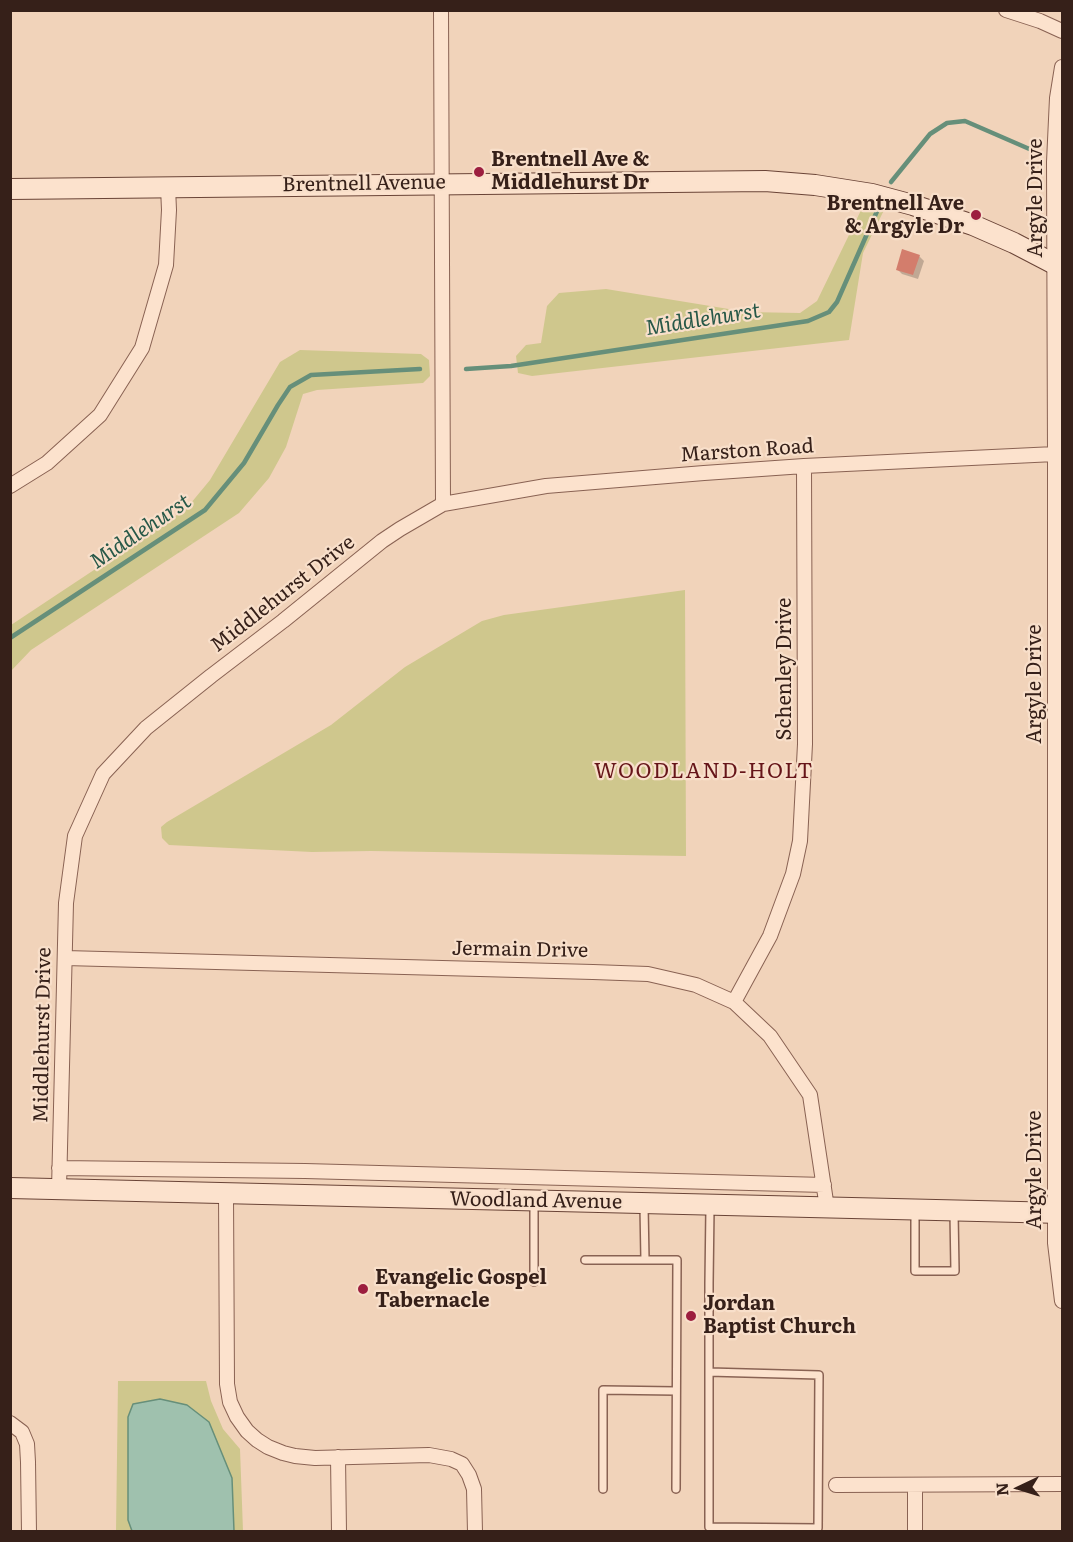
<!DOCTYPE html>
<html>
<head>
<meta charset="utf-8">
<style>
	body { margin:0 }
	#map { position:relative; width:1073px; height:1542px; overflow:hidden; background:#f1d3ba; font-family:Literata,serif }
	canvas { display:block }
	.frame { position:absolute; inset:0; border:12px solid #362019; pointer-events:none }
	.north { position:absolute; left:989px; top:1458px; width:60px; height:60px; -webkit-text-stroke:4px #f8dfca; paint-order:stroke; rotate:266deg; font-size:16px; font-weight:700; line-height:24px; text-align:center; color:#362019 }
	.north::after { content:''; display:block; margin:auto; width:21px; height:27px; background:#362019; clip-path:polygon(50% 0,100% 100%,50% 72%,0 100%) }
</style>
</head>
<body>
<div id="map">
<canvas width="1073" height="1542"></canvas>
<div class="frame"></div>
<div class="north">N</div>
</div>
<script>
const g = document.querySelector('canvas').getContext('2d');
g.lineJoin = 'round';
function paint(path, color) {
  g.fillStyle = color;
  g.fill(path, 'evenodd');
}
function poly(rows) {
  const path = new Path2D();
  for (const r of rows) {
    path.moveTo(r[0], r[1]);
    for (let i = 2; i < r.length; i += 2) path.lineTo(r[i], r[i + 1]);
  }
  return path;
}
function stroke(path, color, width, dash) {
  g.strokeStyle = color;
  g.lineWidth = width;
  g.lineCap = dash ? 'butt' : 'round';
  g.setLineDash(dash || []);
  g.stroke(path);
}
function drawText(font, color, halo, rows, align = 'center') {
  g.font = font + ' Literata,serif';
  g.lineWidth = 4.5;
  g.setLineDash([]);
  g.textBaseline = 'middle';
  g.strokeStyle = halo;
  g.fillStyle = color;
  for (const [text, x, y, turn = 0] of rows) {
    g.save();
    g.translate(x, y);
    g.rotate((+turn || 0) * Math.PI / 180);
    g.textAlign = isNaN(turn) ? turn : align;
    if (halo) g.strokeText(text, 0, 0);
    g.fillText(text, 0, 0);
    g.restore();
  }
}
const green = poly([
	[864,204,885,208,863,253,849,340,532,376,518,373,516,356,526,345,541,343,547,306,559,293,606,289,747,312,800,313,817,301],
	[300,350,421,354,429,360,430,376,423,383,317,390,303,394,286,447,269,478,239,513,31,650,11,671,11,625,186,509,210,480,280,362],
	[685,590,686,856,371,851,312,852,169,845,162,838,161,827,167,822,331,725,405,667,482,621,504,615],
	[118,1381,206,1381,211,1401,223,1429,240,1449,243,1531,234,1531,232,1478,128,1417,128,1520,132,1531,116,1532]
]);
const water = poly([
	[160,1399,187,1405,209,1422,232,1478,234,1531,132,1531,128,1520,128,1417,133,1404,160,1399]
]);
const shadow = poly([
	[919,256,924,261,918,279,902,274,897,269]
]);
const stream = poly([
	[891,182,930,134,947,123,965,121,1034,151],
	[466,369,511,366,808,321,829,312,837,302,878,209],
	[10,638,205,510,244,463,278,405,290,387,311,375,420,369]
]);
const building = poly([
	[902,249,920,255,913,275,896,270]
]);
const lane = poly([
	[644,1206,645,1260,677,1260,676,1489],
	[915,1212,915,1271,955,1271,954,1213],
	[585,1260,645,1260],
	[534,1282,534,1204],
	[709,1372,819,1375,818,1528,709,1527,709,1283,710,1208],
	[603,1489,603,1390,676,1391]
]);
const street = poly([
	[1006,10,1040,21,1062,31],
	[1062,67,1057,98,1054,162,1055,454,1055,1243,1062,1301],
	[10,486,47,463,100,415,142,348,166,265,169,210,168,187],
	[443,504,546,486,704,473,804,466,1055,454],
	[65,958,593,972,648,974,696,985,734,1002,770,1036,810,1095,827,1208],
	[734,1002,770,936,793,874,800,841,805,744,804,466],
	[59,1168,305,1171,824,1185],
	[59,1189,66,903,75,836,103,774,146,728,211,676,283,621,382,541,400,529,443,504,441,10],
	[226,1194,227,1384,230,1402,237,1417,247,1431,257,1440,268,1447,283,1453,295,1456,315,1458,429,1455,451,1459,462,1464,469,1475,474,1489,475,1532],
	[10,1423,22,1432,27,1444,28,1462,29,1532],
	[338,1457,339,1532],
	[836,1485,1062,1484],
	[915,1532,915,1485]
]);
const secondary = poly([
	[10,189,765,181,815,185,872,194,913,205,973,225,1014,243,1062,268],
	[10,1188,1062,1213]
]);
const markers = [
	[479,172,6,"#9c1e3f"],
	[976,215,6,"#9c1e3f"],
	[363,1289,6,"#9c1e3f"],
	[691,1316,6,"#9c1e3f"]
];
const poiNames = [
	["Brentnell Ave &",491,160],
	["Middlehurst Dr",491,183],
	["Brentnell Ave",964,204,"right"],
	["& Argyle Dr",964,227,"right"],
	["Evangelic Gospel",375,1278],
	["Tabernacle",375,1301],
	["Jordan",703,1304],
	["Baptist Church",703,1327]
];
const streetNames = [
	["Brentnell Avenue",364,184,-1],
	["Argyle Drive",1036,198,-90],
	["Marston Road",747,451,-4],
	["Middlehurst Drive",283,594,-38],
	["Schenley Drive",785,669,-90],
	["Argyle Drive",1035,684,-90],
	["Jermain Drive",520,950,1],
	["Middlehurst Drive",43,1035,-89],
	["Argyle Drive",1035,1170,-90],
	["Woodland Avenue",536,1201,1]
];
const waterNames = [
	["Middlehurst",703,320,-9],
	["Middlehurst",141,532,-34]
];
const neighbourhoodNames = [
	["WOODLAND-HOLT",704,772]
];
paint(green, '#cfc78d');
paint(water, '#9fc1ae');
stroke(water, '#668f7a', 1.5);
paint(shadow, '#0003');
stroke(stream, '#668f7a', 4.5);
paint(building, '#d37d6c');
stroke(lane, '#896253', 10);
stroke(street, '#896253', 16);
stroke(secondary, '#6a4437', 22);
stroke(lane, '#fce2cd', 7);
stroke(street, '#fce2cd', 14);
stroke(secondary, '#fce2cd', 20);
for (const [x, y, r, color] of markers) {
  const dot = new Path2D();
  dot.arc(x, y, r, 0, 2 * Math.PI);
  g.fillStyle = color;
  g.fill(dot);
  stroke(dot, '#f8dfca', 2);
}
drawText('bold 20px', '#362019', '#f8dfca', poiNames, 'left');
drawText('20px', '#362019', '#f8dfca', streetNames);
drawText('italic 21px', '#275848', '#f8dfca', waterNames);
g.letterSpacing = '1.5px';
drawText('21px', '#661519', '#f8dfca', neighbourhoodNames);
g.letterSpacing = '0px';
</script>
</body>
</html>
